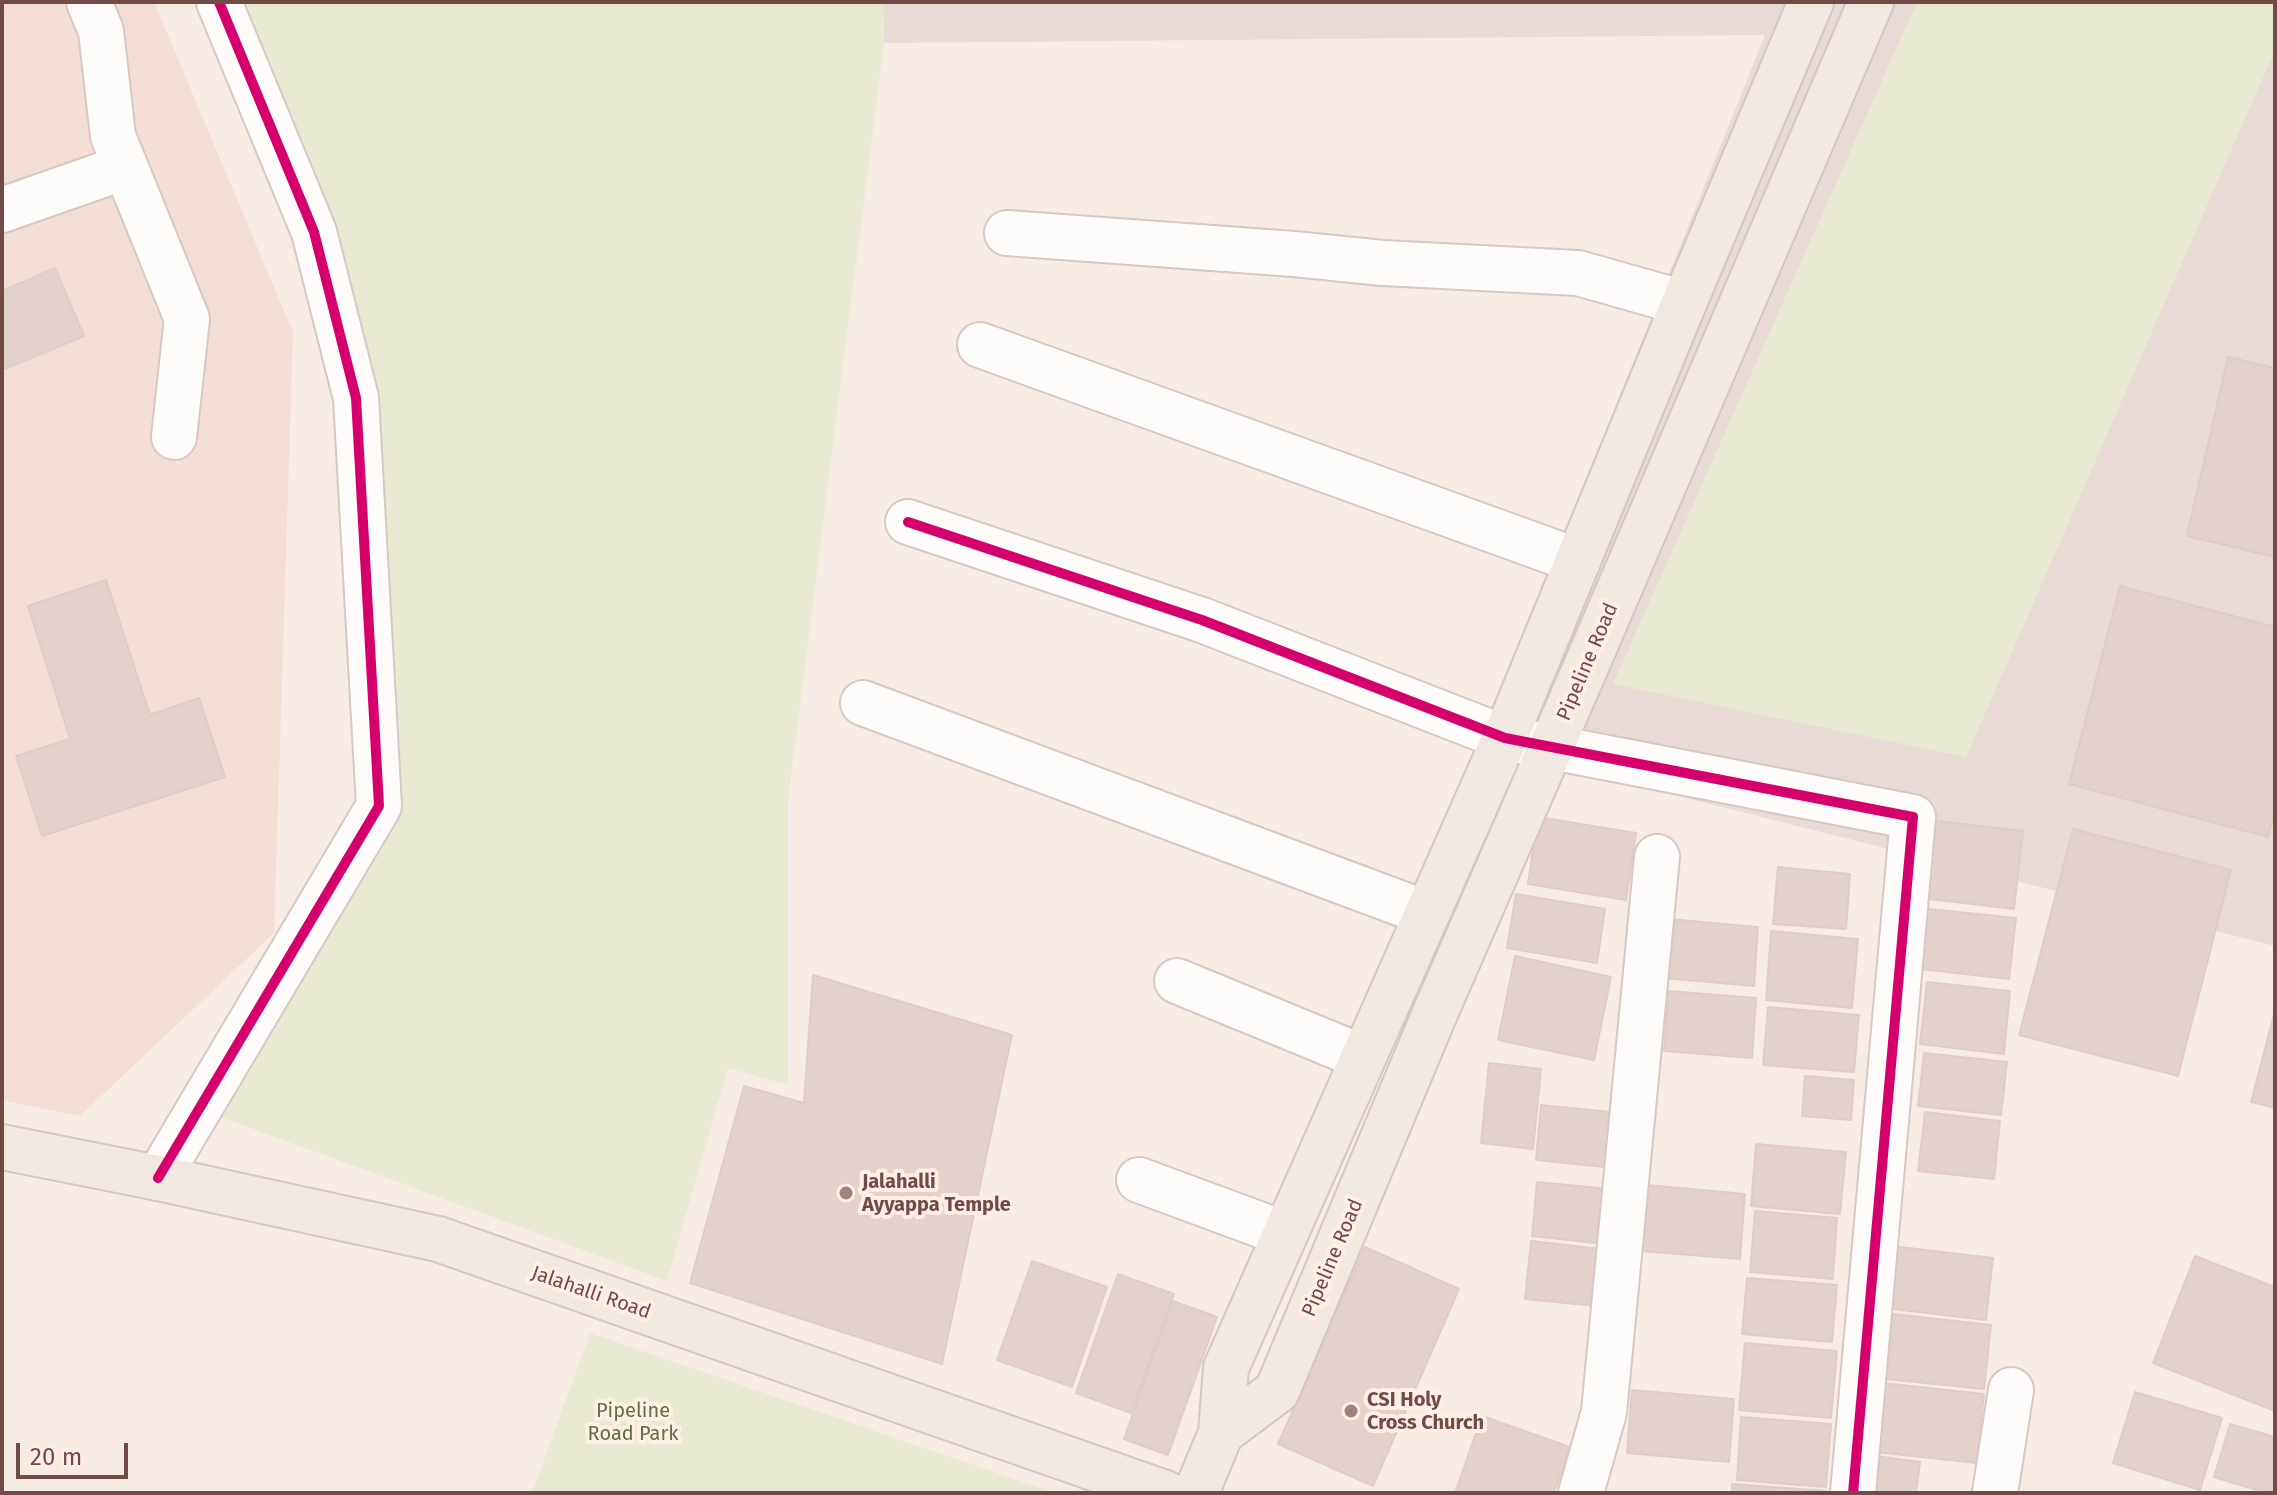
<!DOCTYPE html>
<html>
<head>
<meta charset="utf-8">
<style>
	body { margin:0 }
	#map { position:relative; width:2277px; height:1495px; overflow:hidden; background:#f6ebe5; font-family:"Fira Sans",sans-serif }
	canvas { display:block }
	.frame { position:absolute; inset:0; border:4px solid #724b47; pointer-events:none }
	.scale { position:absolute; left:16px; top:1443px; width:112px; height:36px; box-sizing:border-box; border:4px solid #724b47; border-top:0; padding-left:10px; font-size:24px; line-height:28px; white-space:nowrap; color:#724b47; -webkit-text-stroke:6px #ffeee5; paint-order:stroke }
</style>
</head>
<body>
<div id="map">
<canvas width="2277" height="1495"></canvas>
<div class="frame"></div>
<div class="scale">20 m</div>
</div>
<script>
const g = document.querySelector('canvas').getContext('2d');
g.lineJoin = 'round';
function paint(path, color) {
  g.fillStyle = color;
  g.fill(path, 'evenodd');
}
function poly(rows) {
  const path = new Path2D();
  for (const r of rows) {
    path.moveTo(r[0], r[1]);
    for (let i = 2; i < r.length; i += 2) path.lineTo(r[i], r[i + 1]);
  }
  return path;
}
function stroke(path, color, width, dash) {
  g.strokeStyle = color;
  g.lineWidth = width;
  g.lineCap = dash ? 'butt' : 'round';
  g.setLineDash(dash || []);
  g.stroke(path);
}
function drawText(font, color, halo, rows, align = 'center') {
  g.font = font + ' "Fira Sans",sans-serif';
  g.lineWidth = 8;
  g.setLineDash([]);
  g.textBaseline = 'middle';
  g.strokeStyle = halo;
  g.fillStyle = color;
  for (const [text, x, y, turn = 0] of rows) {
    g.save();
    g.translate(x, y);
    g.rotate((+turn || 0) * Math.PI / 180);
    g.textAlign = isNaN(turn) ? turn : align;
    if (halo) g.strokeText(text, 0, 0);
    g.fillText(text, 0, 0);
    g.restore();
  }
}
const residential = poly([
	[2,2,154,2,293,332,274,933,80,1116,2,1100]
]);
const industrial = poly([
	[883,2,2275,2,2275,946,1479,746,1765,35,884,43]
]);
const green = poly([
	[235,2,883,2,884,43,788,800,788,1085,728,1068,667,1281,218,1116,395,822,368,392],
	[1917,2,2275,2,2275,50,1966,757,1613,684],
	[590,1333,1055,1493,532,1493]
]);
const building = poly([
	[55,268,84,336,2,370,2,291,55,268],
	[2228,357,2275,368,2275,557,2187,536,2228,357],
	[106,580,150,715,199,698,225,777,42,836,16,756,70,739,28,606,106,580],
	[2120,586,2275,627,2275,809,2268,837,2069,784,2120,586],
	[1538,817,1636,833,1626,900,1528,884,1538,817],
	[1930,820,2023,831,2014,909,1921,898,1930,820],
	[2073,829,2231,870,2178,1076,2019,1035,2073,829],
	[1778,867,1850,874,1846,929,1773,924,1778,867],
	[1516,894,1605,909,1597,963,1507,948,1516,894],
	[1919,908,2016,918,2009,979,1912,968,1919,908],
	[1669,919,1758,927,1754,986,1664,978,1669,919],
	[1771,931,1858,939,1852,1008,1766,1000,1771,931],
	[1515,956,1611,977,1594,1060,1498,1040,1515,956],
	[813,975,1012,1035,942,1364,690,1283,744,1086,804,1103,813,975],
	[1927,982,2010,991,2004,1054,1920,1044,1927,982],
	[1669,991,1756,998,1752,1058,1664,1051,1669,991],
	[1768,1007,1859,1015,1854,1072,1763,1065,1768,1007],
	[2275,1011,2275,1108,2251,1102,2275,1011],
	[1924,1053,2007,1062,2001,1115,1918,1106,1924,1053],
	[1489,1063,1541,1069,1533,1149,1481,1143,1489,1063],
	[1805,1076,1854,1080,1851,1120,1802,1116,1805,1076],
	[1541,1105,1611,1112,1605,1167,1536,1160,1541,1105],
	[1925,1112,2000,1121,1994,1179,1918,1171,1925,1112],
	[1756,1144,1846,1152,1840,1214,1751,1206,1756,1144],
	[1537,1182,1610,1189,1604,1244,1532,1236,1537,1182],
	[1647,1185,1745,1194,1740,1259,1641,1251,1647,1185],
	[1755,1211,1837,1218,1833,1279,1750,1272,1755,1211],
	[1531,1241,1601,1249,1596,1306,1525,1299,1531,1241],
	[1892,1246,1993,1258,1986,1320,1885,1308,1892,1246],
	[1365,1247,1459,1289,1373,1486,1278,1444,1365,1247],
	[2195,1256,2275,1287,2275,1411,2153,1363,2195,1256],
	[1032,1261,1107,1287,1072,1387,997,1360,1032,1261],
	[1118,1274,1174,1294,1131,1413,1076,1393,1118,1274],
	[1747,1278,1837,1285,1832,1342,1742,1334,1747,1278],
	[1173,1301,1217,1317,1168,1455,1124,1439,1173,1301],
	[1893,1314,1991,1325,1984,1389,1886,1379,1893,1314],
	[1745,1343,1837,1351,1831,1418,1739,1410,1745,1343],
	[1883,1383,1984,1394,1976,1463,1876,1452,1883,1383],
	[1632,1390,1734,1399,1729,1462,1627,1453,1632,1390],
	[2135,1392,2222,1418,2200,1490,2113,1463,2135,1392],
	[1482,1416,1570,1447,1554,1493,1455,1493,1482,1416],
	[1741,1417,1831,1424,1826,1487,1737,1480,1741,1417],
	[2230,1424,2275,1437,2275,1493,2267,1493,2214,1477,2230,1424],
	[1875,1456,1920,1462,1916,1493,1871,1493,1875,1456],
	[1732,1484,1826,1491,1826,1493,1732,1493,1732,1484]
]);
const minor = poly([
	[89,2,101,31,113,136,187,319,174,437],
	[2,210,125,167],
	[1007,233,1294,254,1383,263,1578,273,1684,303],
	[980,345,1578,561],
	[908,522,1202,620,1505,738,1913,817,1853,1493],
	[863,703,1426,913],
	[1177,981,1362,1057],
	[158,1178,379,806,356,398,314,232,219,2],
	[1139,1180,1285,1234],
	[1581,1493,1604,1412,1657,857],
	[1995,1493,2011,1390]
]);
const major = poly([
	[2,1147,158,1178,438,1239,1165,1493],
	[1221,1433,1277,1391,1433,1018,1585,669,1871,2],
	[1196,1493,1221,1433,1226,1368,1505,738,1684,303,1811,2]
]);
const cycleway = poly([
	[908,522,1202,620,1505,738,1913,817,1853,1493],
	[158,1178,379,806,356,398,314,232,219,2]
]);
const markers = [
	[846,1193,8,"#a0837e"],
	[1351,1411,8,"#a0837e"]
];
const streetNames = [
	["Pipeline Road",1588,662,-67],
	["Pipeline Road",1333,1258,-67],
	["Jalahalli Road",591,1293,19]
];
const poiNames = [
	["Jalahalli",862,1182],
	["Ayyappa Temple",862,1205],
	["CSI Holy",1367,1400],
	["Cross Church",1367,1423]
];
const parkNames = [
	["Pipeline",633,1411],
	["Road Park",633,1434]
];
paint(residential, '#f2ded5');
paint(industrial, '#e8dbd7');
paint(green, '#e7ead0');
paint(building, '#e2d1cd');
stroke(building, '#deccc8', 2);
stroke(minor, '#d7c8c4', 48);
stroke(major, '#d5c6c3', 48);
stroke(minor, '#fefcfb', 44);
stroke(major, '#f2e8e2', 44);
stroke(cycleway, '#d6006c', 10);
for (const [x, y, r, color] of markers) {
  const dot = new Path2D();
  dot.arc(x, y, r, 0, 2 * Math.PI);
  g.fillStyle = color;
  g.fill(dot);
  stroke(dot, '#ffeee5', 3);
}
drawText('20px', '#724b47', '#ffeee5', streetNames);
drawText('bold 20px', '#724b47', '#ffeee5', poiNames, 'left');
drawText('20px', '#5b733c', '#ffeee5', parkNames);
</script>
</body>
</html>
